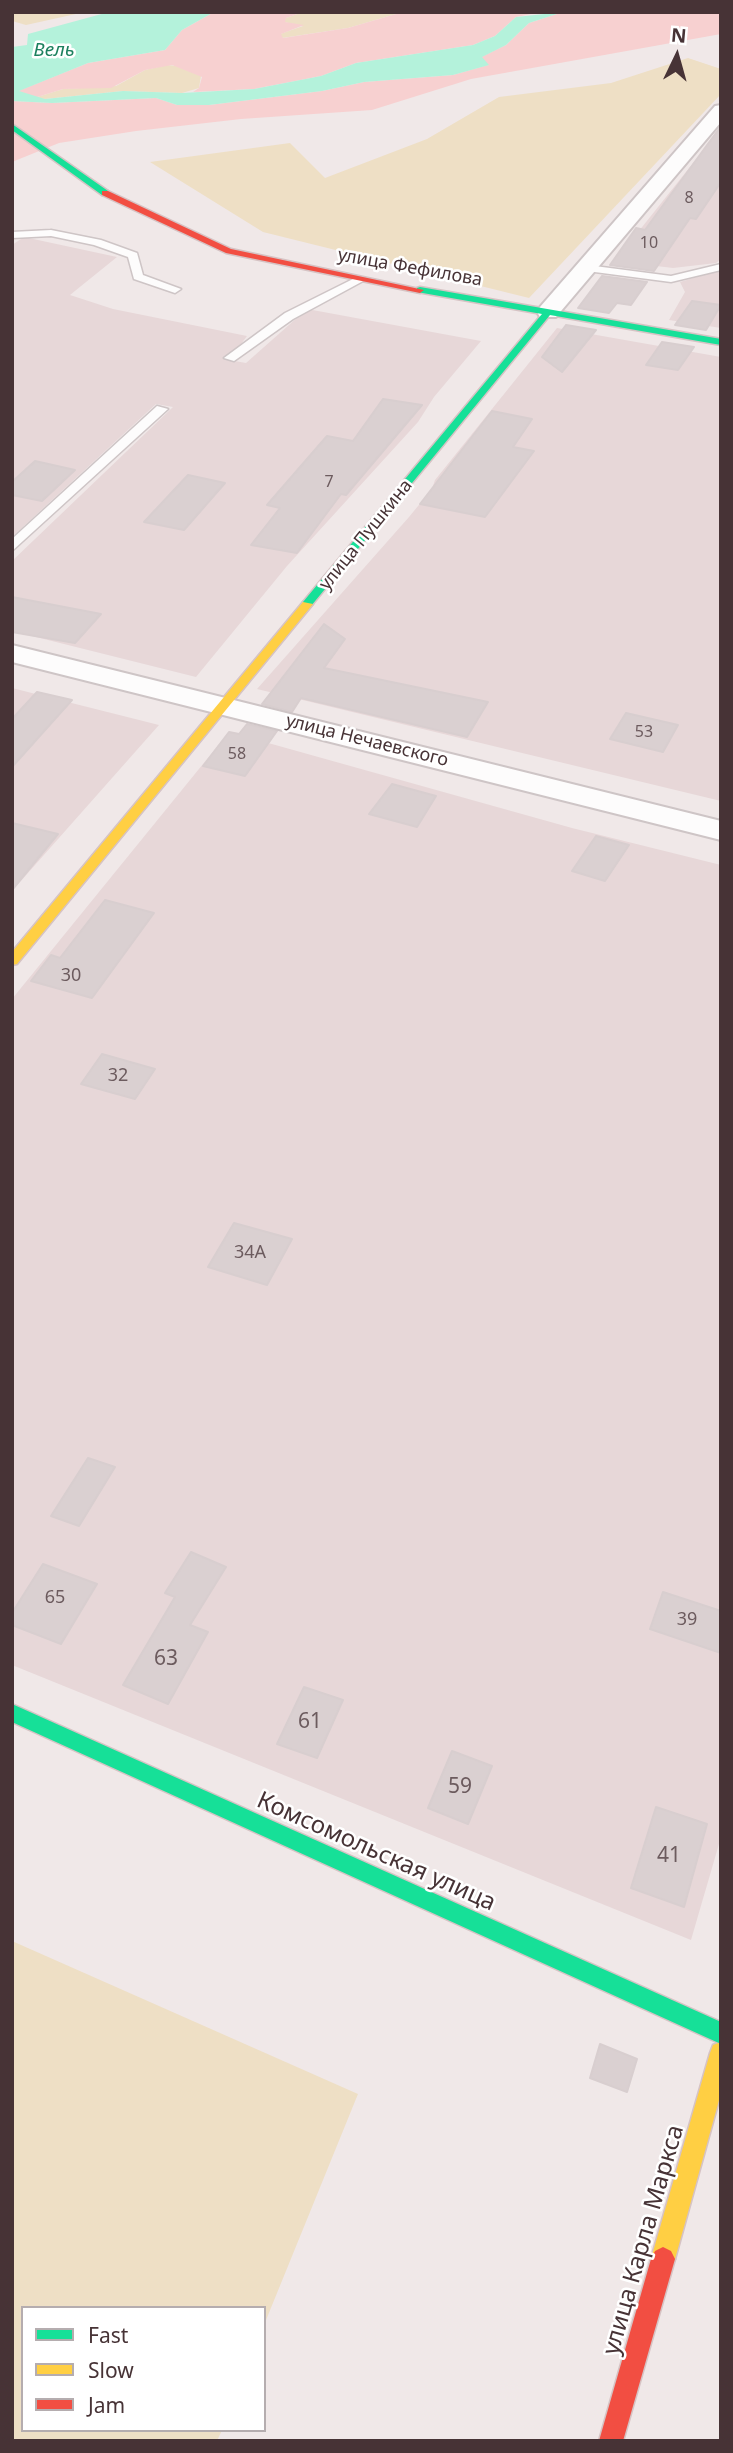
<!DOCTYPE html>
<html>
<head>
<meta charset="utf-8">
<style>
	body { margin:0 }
	#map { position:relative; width:733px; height:2453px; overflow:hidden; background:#f0e8e8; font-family:"Noto Sans",sans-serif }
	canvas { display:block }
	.frame { position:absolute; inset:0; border:14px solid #473336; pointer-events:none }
	.legend { position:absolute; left:21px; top:2306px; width:245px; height:126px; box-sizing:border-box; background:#fff; border:2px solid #b5adaf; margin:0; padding:9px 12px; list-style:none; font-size:21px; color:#473336 }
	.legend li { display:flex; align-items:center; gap:14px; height:35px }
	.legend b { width:35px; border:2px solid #b5adaf }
	.north { position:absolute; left:642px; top:21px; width:70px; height:70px; -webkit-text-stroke:5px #fff; paint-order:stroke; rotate:5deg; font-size:19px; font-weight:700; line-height:28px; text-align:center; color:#473336 }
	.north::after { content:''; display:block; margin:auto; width:24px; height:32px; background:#473336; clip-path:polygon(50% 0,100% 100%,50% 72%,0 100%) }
</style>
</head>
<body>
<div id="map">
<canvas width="733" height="2453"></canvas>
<div class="frame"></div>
<ul class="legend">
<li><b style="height:9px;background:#16e098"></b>Fast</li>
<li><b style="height:9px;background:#ffcf43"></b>Slow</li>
<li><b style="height:9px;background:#f24e42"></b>Jam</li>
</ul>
<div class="north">N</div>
</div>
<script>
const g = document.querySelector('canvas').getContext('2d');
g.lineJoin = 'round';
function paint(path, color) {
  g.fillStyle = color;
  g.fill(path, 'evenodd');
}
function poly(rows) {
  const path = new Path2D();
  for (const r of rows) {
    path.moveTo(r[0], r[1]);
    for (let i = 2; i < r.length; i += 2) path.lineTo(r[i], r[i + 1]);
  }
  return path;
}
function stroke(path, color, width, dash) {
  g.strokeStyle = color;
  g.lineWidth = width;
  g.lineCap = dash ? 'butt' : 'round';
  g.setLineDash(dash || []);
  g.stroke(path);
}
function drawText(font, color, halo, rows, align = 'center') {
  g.font = font + ' "Noto Sans",sans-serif';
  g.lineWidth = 5;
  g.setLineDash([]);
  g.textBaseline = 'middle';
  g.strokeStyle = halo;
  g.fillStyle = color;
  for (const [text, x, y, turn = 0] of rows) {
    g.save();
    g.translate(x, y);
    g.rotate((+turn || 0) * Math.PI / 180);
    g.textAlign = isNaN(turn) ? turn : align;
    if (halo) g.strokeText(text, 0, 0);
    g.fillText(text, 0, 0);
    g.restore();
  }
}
const residential = poly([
	[721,128,721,259,716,263,673,268,615,261],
	[24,237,117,257,70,295,113,309,247,336,229,360,246,363,307,309,481,341,434,397,418,422,287,566,196,677,12,631,12,561,173,407,156,404,12,537,12,245],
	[721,270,721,328,669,320,685,292,680,282],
	[557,328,721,357,721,801,257,689,409,517,432,489,435,480],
	[12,688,159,725,12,891],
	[229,732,572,828,721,865,721,1837,691,1940,12,1665,12,999]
]);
const green = poly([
	[12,12,85,12,26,25,12,21],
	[303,12,403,12,348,28,282,38,280,34,303,26,284,22,286,18],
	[688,58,721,69,721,94,529,298,263,232,150,162,290,143,325,178,427,139,499,97,611,83],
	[167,65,178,66,201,76,199,88,182,93,123,91,45,99,34,98,63,89,116,86,145,70],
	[12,1941,358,2094,264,2325,264,2308,23,2308,23,2430,222,2430,217,2441,12,2441]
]);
const sand = poly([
	[214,12,303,12,286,18,285,22,304,25,281,34,283,38,348,28,403,12,541,12,516,17,495,36,473,45,356,63,321,76,254,89,193,92,199,88,202,77,172,65,145,70,111,88,63,89,34,98,18,91,88,63,165,50,182,30],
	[563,12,721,12,721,34,471,79,372,110,241,119,136,131,59,143,12,162,12,101,52,103,156,98,177,105,209,105,322,91,364,82,453,75,488,65,481,57,506,45,529,23]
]);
const water = poly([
	[109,12,214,12,182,30,165,50,88,63,19,91,45,99,123,91,182,93,254,89,321,76,356,63,473,45,495,36,516,17,563,12,529,23,506,45,482,57,489,65,453,75,364,82,322,91,209,105,177,105,156,98,52,103,12,101,12,47,27,45,28,34]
]);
const building = poly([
	[721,126,721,182,696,219,690,218,654,271,610,265,636,228,645,230,721,126],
	[602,276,647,282,631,305,617,303,609,313,578,308,602,276],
	[692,301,721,305,706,330,675,325,692,301],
	[566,325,596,330,562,372,542,357,566,325],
	[662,342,694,347,678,370,646,365,662,342],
	[383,399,422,405,346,495,341,494,297,553,251,545,280,508,267,505,327,436,353,441,383,399],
	[492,411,532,419,513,447,534,451,485,517,420,504,492,411],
	[35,461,75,470,42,501,12,495,12,482,35,461],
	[188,475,225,483,184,530,144,522,188,475],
	[12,597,101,614,75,643,12,632,12,597],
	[324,624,345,639,324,668,488,702,467,737,301,698,292,712,262,704,324,624],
	[37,692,72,700,12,767,12,719,37,692],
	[626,713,678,725,663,752,610,739,626,713],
	[247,724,277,731,245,776,203,766,229,732,239,734,247,724],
	[392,784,436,796,417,827,369,814,392,784],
	[12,823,58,834,12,890,12,823],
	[596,836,629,845,605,881,572,871,596,836],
	[105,900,154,913,92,998,31,981,51,955,60,958,105,900],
	[102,1054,155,1069,135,1099,81,1084,102,1054],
	[234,1223,292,1239,267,1285,208,1267,234,1223],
	[88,1458,115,1467,79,1526,51,1516,88,1458],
	[191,1552,226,1567,190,1625,208,1632,168,1704,123,1685,175,1597,165,1593,191,1552],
	[43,1564,97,1584,61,1644,12,1625,12,1613,43,1564],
	[663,1592,721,1611,721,1653,650,1629,663,1592],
	[304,1687,343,1700,317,1758,277,1744,304,1687],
	[452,1751,492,1766,468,1824,428,1808,452,1751],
	[656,1807,707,1824,684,1907,631,1888,656,1807],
	[600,2044,637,2059,627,2092,590,2078,600,2044]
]);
const lane = poly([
	[51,230,101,240,137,253,143,275,181,289,175,293,134,279,128,257,94,245,51,236,12,238,12,232,51,230],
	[721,264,721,270,671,282,587,271,581,268,587,265,671,276,721,264],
	[355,278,365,280,293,319,234,361,224,358,285,313,355,278],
	[157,406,168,409,12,551,12,539,157,406]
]);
const street = poly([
	[721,105,721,122,556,317,540,317,537,312,540,307,715,106,721,105],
	[12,645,721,821,721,840,12,662,12,645]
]);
const fast = poly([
	[12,124,108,191,108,195,102,195,12,130,12,124],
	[420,287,721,339,721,345,550,315,311,606,303,606,303,602,542,314,417,292,417,288,420,287],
	[12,1704,721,2022,721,2044,12,1722,12,1704]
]);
const slow = poly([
	[303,602,313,604,17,964,12,965,12,952,303,602],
	[721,2042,721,2093,675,2259,671,2267,663,2271,655,2267,651,2259,710,2053,713,2045,721,2042]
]);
const jam = poly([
	[102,191,108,191,231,249,424,290,420,293,226,253,102,195,102,191],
	[663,2247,671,2251,675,2259,623,2441,599,2441,651,2259,655,2251,663,2247]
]);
const farNumbernames = [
	["8",689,198],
	["10",649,243],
	["7",329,482],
	["53",644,732],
	["58",237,754]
];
const farStreetnames = [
	["улица Фефилова",410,268,10],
	["улица Пушкина",366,535,-51],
	["улица Нечаевского",367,741,14]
];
const numberNames = [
	["30",71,976],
	["32",118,1076],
	["34А",250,1253],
	["65",55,1598],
	["39",687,1620]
];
const farWaternames = [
	["Вель",54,51]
];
const nearNumbernames = [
	["63",166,1659],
	["61",310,1722],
	["59",460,1787],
	["41",669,1856]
];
const nearStreetnames = [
	["Комсомольская улица",376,1852,24],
	["улица Карла Маркса",644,2240,-74]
];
paint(residential, '#e7d7d8');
paint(green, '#eedfc5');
paint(sand, '#f7d0d0');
paint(water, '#b4f2db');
paint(building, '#dad0d1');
stroke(building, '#d8cecf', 2);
stroke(lane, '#cec5c6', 3);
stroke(street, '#cec5c6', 4);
stroke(fast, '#d6c3c4', 3);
stroke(slow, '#d6c3c4', 3);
stroke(jam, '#d6c3c4', 3);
paint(lane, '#fdfcfc');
paint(street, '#fdfcfc');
paint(fast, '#16e098');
paint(slow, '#ffcf43');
paint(jam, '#f24e42');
drawText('16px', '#6c5b5e', null, farNumbernames);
drawText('18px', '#473336', '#fff', farStreetnames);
drawText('18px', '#6c5b5e', null, numberNames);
drawText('italic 19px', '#1c805e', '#fff', farWaternames);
drawText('21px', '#6c5b5e', null, nearNumbernames);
drawText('24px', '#473336', '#fff', nearStreetnames);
</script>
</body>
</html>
